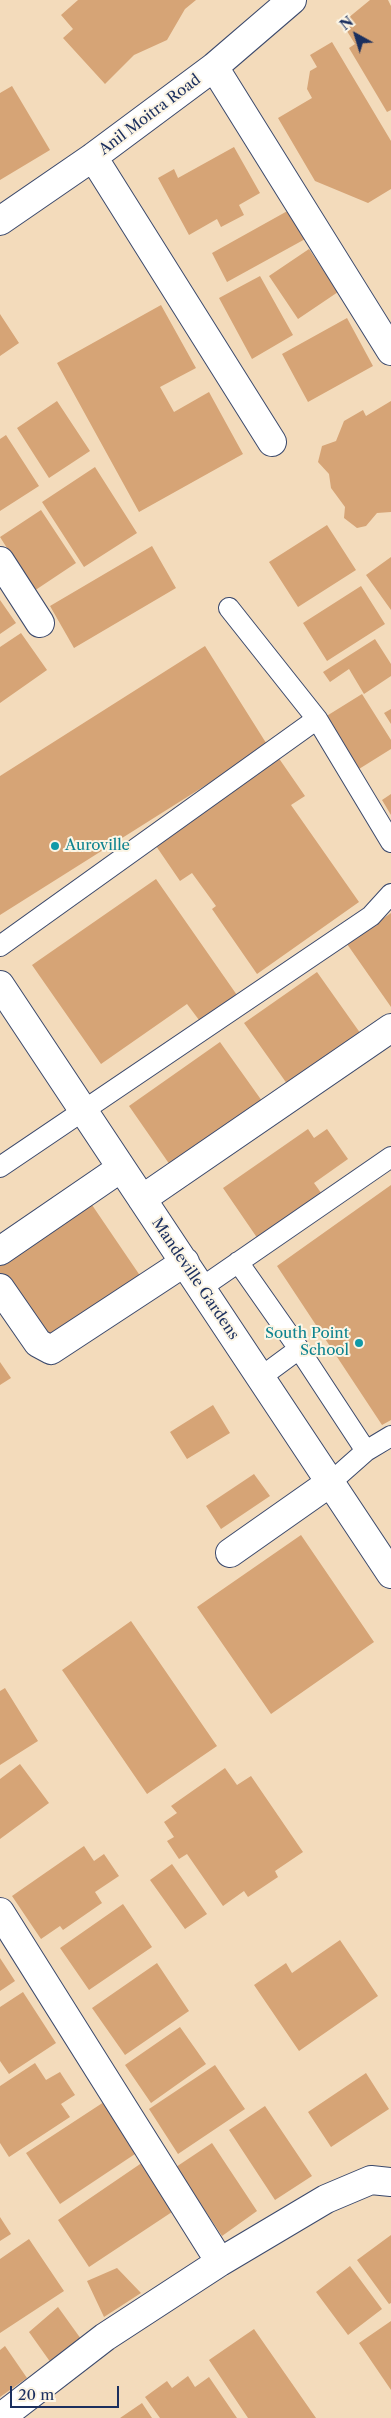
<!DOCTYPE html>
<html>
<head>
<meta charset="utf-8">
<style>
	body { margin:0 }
	#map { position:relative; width:391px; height:2418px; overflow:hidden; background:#f3dbbb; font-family:"Libre Caslon Text",serif }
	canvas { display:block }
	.north { position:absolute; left:331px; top:10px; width:50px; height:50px; -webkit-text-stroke:4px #fcf5e5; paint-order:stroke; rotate:321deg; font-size:14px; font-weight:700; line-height:20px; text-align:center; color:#1b2f5e }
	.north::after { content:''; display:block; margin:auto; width:18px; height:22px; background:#1b2f5e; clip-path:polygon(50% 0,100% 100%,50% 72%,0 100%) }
	.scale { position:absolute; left:10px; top:2386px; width:109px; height:22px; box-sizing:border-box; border:2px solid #1b2f5e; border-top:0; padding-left:6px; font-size:15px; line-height:18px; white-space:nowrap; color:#1b2f5e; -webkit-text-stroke:4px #fcf5e5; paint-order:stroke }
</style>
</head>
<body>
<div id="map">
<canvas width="391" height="2418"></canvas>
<div class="north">N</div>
<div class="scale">20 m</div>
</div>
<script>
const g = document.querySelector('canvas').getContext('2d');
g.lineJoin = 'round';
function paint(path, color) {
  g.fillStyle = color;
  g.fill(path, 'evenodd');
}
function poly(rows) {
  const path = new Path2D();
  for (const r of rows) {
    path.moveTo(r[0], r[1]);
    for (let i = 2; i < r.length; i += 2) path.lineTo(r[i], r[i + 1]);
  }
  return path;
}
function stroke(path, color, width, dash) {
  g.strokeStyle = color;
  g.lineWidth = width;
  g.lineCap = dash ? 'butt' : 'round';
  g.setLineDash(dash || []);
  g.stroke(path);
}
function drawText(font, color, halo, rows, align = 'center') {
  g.font = font + ' "Libre Caslon Text",serif';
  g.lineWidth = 4;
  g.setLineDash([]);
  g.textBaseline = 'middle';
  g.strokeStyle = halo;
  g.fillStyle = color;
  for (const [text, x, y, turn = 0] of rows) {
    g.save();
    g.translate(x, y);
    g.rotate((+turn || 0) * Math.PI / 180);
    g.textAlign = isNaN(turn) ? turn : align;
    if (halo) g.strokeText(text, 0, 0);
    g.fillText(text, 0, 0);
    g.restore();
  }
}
const building = poly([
	[78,0,196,0,185,9,167,40,134,55,105,84,63,38,73,29,61,15],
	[370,0,388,0,391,6,391,110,387,112,349,48,355,44,342,23],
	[332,42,391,141,391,189,368,203,315,181,278,118,312,98,307,89,310,71,317,67,310,55],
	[12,86,50,150,0,180,0,93],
	[234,147,260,193,239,205,244,215,221,227,217,219,189,235,158,178,174,169,178,178],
	[291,209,307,238,227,282,212,253],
	[309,249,338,292,298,319,269,276],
	[260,276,293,335,252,359,219,298],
	[161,305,196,368,160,387,174,412,209,392,243,454,139,512,57,363],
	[0,314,19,343,0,356],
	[347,318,373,366,308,402,282,354],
	[57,401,90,451,49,478,17,428],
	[391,401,391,512,377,513,366,526,357,528,344,518,345,507,331,488,329,474,318,462,322,446,336,441,344,421,363,410,366,416],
	[6,435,39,486,0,511,0,439],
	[95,467,137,533,84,567,42,502],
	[41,510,76,563,34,591,0,537],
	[327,525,356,570,298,607,269,562],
	[152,546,176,588,74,648,50,606],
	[391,557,391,610,366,575],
	[361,586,385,624,327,661,303,623],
	[0,600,16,623,0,634],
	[21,633,47,670,0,703,0,647],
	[375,639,391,664,391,676,364,694,349,669,330,682,323,672],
	[205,646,268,746,0,915,0,776],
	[362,694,391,740,391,749,359,769,325,717],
	[391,709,391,724,384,713],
	[278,757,305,796,291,805,359,902,257,974,212,909,216,906,192,873,180,881,154,843],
	[391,794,391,815,382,800],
	[156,879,239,998,202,1024,187,1004,101,1064,32,965],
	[391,913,391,1007,347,944],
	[317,972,363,1037,290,1088,244,1023],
	[220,1042,262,1101,170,1165,129,1106],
	[308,1129,314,1138,327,1129,348,1159,314,1183,324,1197,260,1242,223,1188],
	[391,1185,391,1420,382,1425,277,1266],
	[90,1202,143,1280,47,1344,0,1278,0,1263],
	[0,1362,11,1378,0,1385],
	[213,1405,230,1433,187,1459,170,1432],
	[254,1474,270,1496,221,1529,206,1506],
	[301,1535,374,1642,271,1714,197,1607],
	[131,1621,217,1746,147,1794,62,1670],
	[5,1688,38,1741,0,1765,0,1691],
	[20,1764,49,1803,0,1839,0,1779],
	[225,1768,237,1785,251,1776,303,1852,275,1871,278,1877,248,1897,244,1891,223,1906,187,1854,179,1859,167,1841,174,1837,164,1822,177,1813,171,1806],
	[84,1846,94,1861,104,1854,119,1876,95,1892,102,1903,63,1930,60,1926,41,1939,12,1896],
	[172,1864,207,1914,185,1929,150,1880],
	[123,1904,152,1947,89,1990,60,1948],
	[340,1940,378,1996,299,2051,254,1985,286,1963,292,1973],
	[0,1958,15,1981,0,1991],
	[157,1963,189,2011,125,2055,92,2008],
	[23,1992,56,2043,9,2074,0,2061,0,2007],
	[180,2027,206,2064,151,2103,125,2065],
	[35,2063,46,2080,60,2072,75,2095,61,2104,70,2117,9,2157,0,2143,0,2086],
	[215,2065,245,2109,178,2154,149,2109],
	[366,2073,389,2109,331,2147,308,2112],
	[107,2100,141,2150,60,2204,26,2153],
	[265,2106,312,2176,275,2200,229,2130],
	[212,2143,257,2211,222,2236,176,2167],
	[146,2160,178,2208,89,2267,58,2220],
	[0,2217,11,2234,0,2241],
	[391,2235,391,2303,389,2304,357,2260],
	[29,2239,64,2291,0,2333,0,2259],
	[350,2266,382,2309,348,2335,316,2292],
	[117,2268,141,2293,104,2317,87,2281],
	[58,2307,81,2339,51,2363,29,2332],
	[391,2321,391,2390,359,2343],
	[254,2329,316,2418,248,2418,209,2360],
	[5,2346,27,2378,0,2397,0,2350],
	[188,2376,195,2387,209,2377,237,2418,160,2418,145,2397,167,2381,172,2388],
	[142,2403,152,2418,120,2418]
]);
const service = poly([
	[229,608,317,719,391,842],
	[0,946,317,719],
	[0,1167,371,916,391,894],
	[238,1262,299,1349,366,1451,391,1436],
	[201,1288,391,1157],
	[261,1377,299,1349],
	[331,1482,366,1451]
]);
const minor = poly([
	[214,67,391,351],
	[93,157,272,442],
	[0,221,93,157,214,67,292,0],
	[0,561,40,623],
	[0,985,391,1574],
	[142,1199,391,1028],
	[0,1251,121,1168],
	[0,1288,38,1343,51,1350,185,1262],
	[230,1553,331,1482],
	[0,1912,220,2262],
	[0,2418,105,2337,220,2262,326,2199,371,2180,391,2182]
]);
const markers = [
	[55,846,5,"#0f9aa8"],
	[359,1343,5,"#0f9aa8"]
];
const streetNames = [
	["Anil Moitra Road",150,115,-37],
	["Mandeville Gardens",195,1279,56]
];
const cultureNames = [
	["Auroville",65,846],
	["South Point",349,1334,"right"],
	["School",349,1351,"right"]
];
paint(building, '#d6a476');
stroke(service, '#3b496c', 22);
stroke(minor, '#3b496c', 30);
stroke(service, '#fff', 20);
stroke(minor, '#fff', 28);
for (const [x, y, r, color] of markers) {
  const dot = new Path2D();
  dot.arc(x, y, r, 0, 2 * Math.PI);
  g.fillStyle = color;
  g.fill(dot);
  stroke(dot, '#fcf5e5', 2);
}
drawText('15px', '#1b2f5e', '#fcf5e5', streetNames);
drawText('15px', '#0d838f', '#fcf5e5', cultureNames, 'left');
</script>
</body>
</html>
